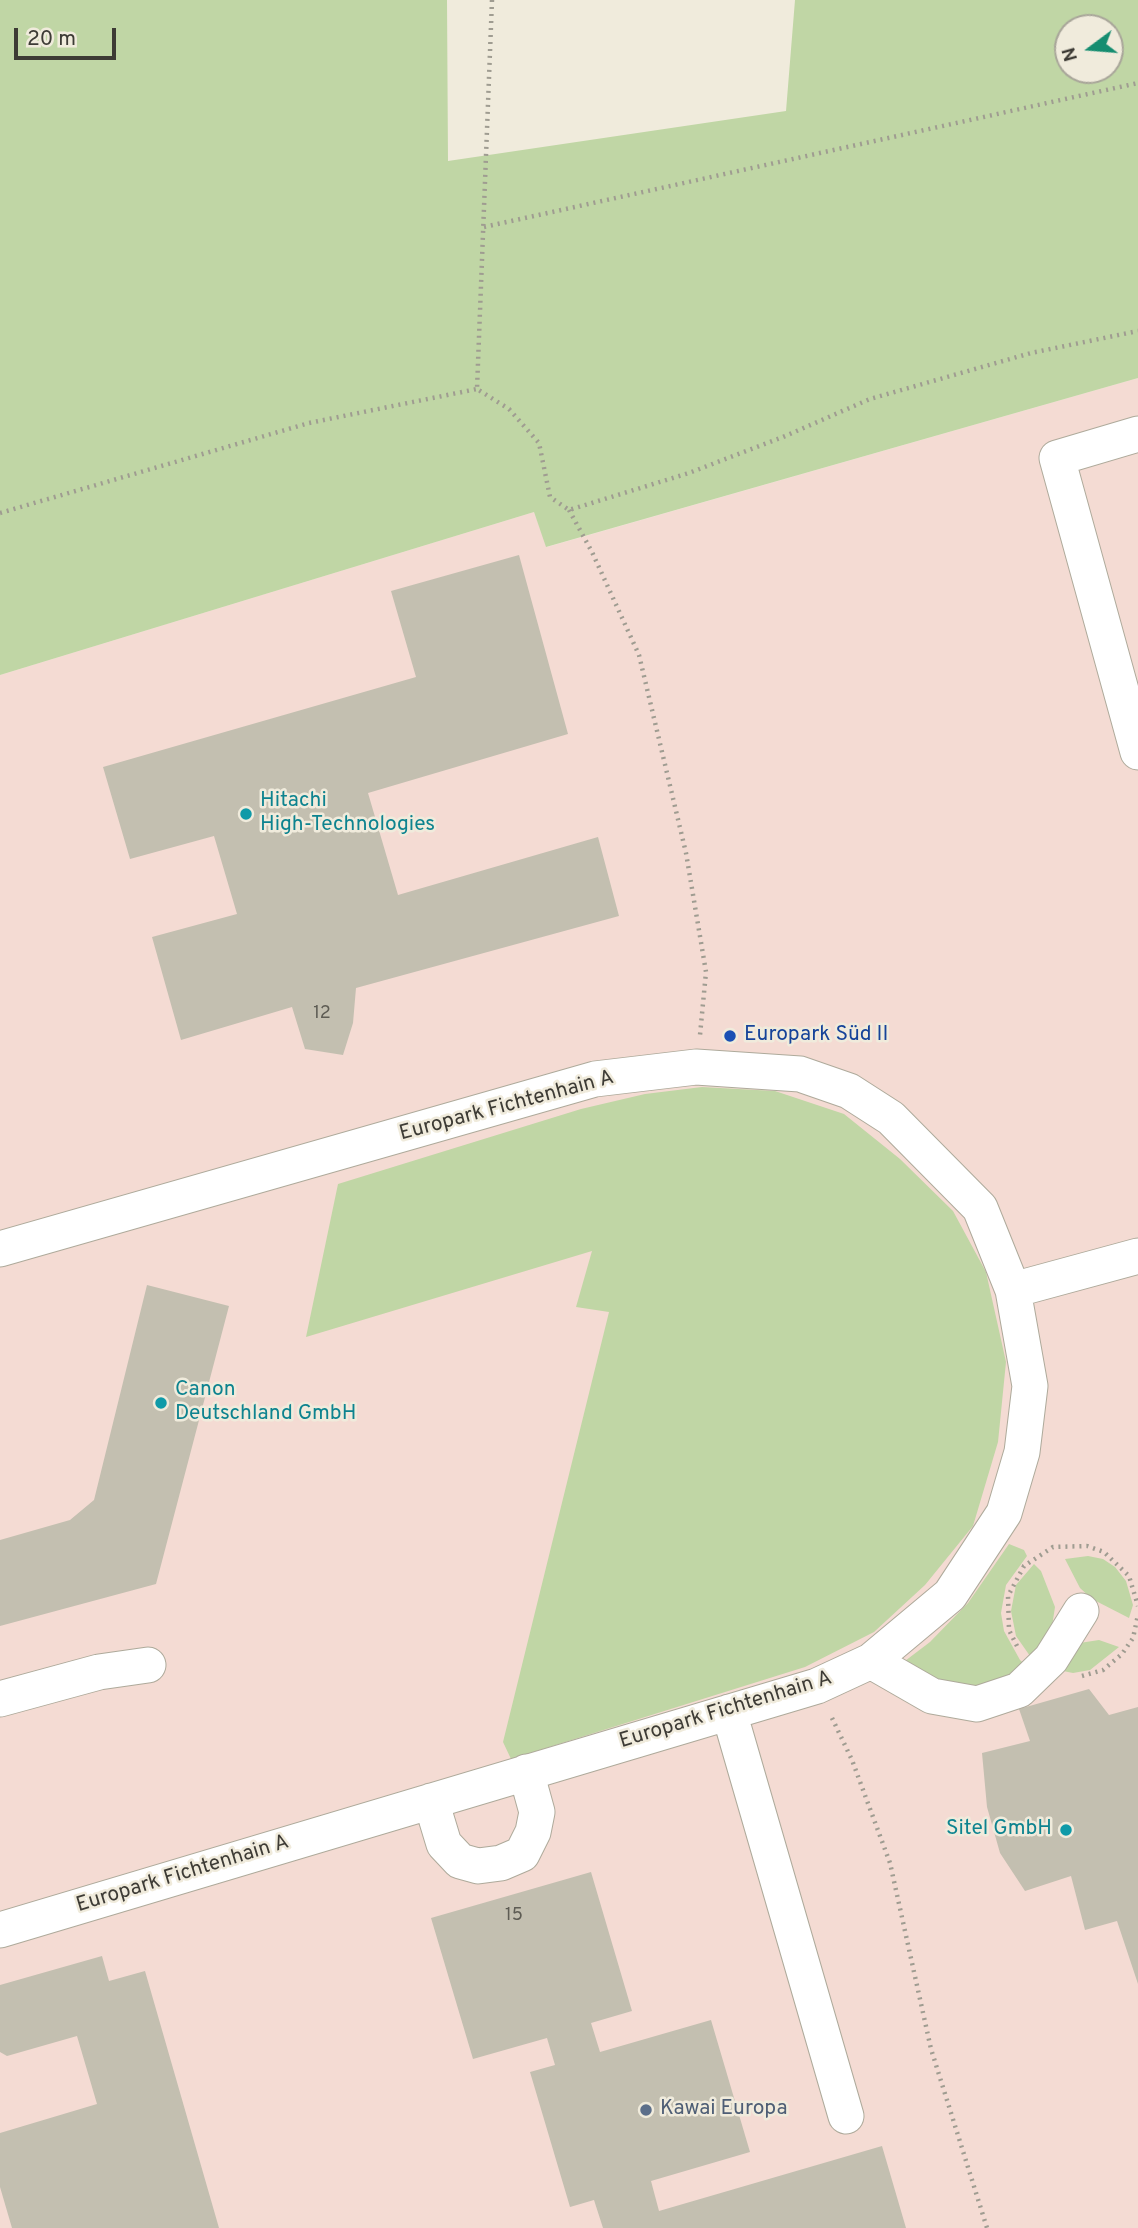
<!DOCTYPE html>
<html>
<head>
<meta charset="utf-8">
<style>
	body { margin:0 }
	#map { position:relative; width:1138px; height:2228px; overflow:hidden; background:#f0ebdc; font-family:Overpass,sans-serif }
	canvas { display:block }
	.north { position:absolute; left:1054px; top:14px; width:70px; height:70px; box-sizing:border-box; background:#f0ebdc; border:2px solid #a8a599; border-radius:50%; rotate:254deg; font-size:19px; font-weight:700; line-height:28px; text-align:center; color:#3d3b35 }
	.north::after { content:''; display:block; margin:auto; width:24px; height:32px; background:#158d70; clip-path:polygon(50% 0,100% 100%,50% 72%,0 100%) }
	.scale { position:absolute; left:14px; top:28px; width:102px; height:32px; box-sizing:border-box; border:4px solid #3d3b35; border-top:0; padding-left:9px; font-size:21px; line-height:24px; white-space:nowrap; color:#3d3b35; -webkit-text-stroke:5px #f0ebdc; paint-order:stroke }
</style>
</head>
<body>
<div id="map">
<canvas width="1138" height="2228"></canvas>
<div class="north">N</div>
<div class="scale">20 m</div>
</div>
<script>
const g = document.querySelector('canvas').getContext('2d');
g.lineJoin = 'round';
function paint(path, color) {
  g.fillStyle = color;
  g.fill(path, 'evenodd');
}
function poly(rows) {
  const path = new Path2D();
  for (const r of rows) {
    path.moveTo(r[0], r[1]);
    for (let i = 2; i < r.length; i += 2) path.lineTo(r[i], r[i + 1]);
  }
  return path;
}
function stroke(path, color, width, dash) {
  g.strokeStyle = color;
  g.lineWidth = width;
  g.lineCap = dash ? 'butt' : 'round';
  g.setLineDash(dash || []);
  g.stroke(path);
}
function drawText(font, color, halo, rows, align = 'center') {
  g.font = font + ' Overpass,sans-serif';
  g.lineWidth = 5;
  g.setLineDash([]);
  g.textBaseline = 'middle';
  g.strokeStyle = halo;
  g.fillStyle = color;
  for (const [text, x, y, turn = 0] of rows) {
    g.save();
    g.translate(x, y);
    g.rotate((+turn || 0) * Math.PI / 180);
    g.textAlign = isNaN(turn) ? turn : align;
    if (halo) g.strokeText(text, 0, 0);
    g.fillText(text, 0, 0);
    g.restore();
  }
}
const commercial = poly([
	[1138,378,1138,2228,0,2228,0,675,534,512,547,547]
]);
const green = poly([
	[0,0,447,0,448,161,786,111,795,0,1138,0,1138,378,546,547,534,512,0,675],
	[1068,28,1110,28,1110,70,1068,70],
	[702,1087,775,1091,844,1114,900,1159,953,1211,986,1272,1006,1362,998,1442,973,1526,925,1585,874,1632,805,1667,511,1759,503,1742,609,1312,576,1307,592,1251,306,1337,338,1184,581,1109,645,1094],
	[1009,1544,1024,1550,1027,1556,1006,1585,1001,1613,1004,1631,1020,1660,1029,1668,1010,1681,958,1690,901,1664,930,1642,968,1603],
	[1088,1556,1103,1559,1115,1567,1126,1581,1133,1605,1129,1618,1092,1599,1080,1588,1065,1559],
	[1034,1564,1041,1571,1055,1607,1051,1633,1030,1656,1016,1636,1011,1611,1016,1585],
	[1099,1640,1119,1647,1090,1670,1073,1673,1058,1670,1073,1644]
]);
const building = poly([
	[519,555,568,734,368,793,398,895,598,837,619,916,356,988,353,1023,343,1055,305,1049,292,1007,181,1040,152,937,237,914,214,836,130,859,103,767,416,677,391,591],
	[147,1285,229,1306,156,1584,0,1626,0,1540,70,1520,94,1500],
	[1089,1689,1109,1715,1138,1707,1138,1984,1117,1921,1085,1930,1071,1876,1025,1891,1000,1853,987,1807,982,1753,1030,1741,1019,1709],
	[591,1872,632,2011,591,2023,600,2052,711,2020,750,2152,651,2181,659,2211,882,2146,906,2228,603,2228,594,2200,570,2207,530,2072,555,2065,547,2038,473,2059,431,1918],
	[102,1956,109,1981,145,1971,219,2228,12,2228,0,2187,0,2133,97,2104,77,2036,7,2056,0,2052,0,1985]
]);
const path = poly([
	[492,0,477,389,509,409,539,443,550,497,569,510,689,473,783,437,870,399,1031,353,1138,331],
	[484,227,1138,83],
	[569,510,592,552,639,655,686,853,706,972,700,1035],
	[0,513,309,423,477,389],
	[1017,1646,1009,1630,1008,1596,1024,1566,1053,1547,1087,1546,1104,1552,1129,1576,1138,1606],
	[1082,1676,1103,1670,1122,1654,1133,1638,1138,1615],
	[832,1718,852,1760,890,1863,931,2049,987,2228]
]);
const minor = poly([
	[1138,434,1057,458,1138,752],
	[0,1249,595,1079,696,1067,800,1074,849,1091,891,1118,980,1208,1013,1290,1030,1386,1022,1452,1004,1513,950,1595,871,1661,817,1686,0,1930],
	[1013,1290,1138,1256],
	[871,1661,932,1696,977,1704,1019,1690,1051,1659,1081,1611],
	[0,1699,99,1672,148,1665],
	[729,1712,846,2116],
	[431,1801,444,1844,460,1861,478,1866,501,1863,522,1854,533,1832,537,1812,526,1772]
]);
const markers = [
	[246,814,7,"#0f9aa8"],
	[730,1036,7,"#1a4fb4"],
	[161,1403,7,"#0f9aa8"],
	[1066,1830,7,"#0f9aa8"],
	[646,2110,7,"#5c6f8a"]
];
const numberNames = [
	["12",322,1014],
	["15",514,1916]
];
const cultureNames = [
	["Hitachi",260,802],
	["High-Technologies",260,826],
	["Canon",175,1391],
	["Deutschland GmbH",175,1415],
	["Sitel GmbH",1052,1830,"right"]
];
const transitNames = [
	["Europark Süd II",744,1036]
];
const streetNames = [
	["Europark Fichtenhain A",507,1107,-15],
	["Europark Fichtenhain A",726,1711,-17],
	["Europark Fichtenhain A",183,1875,-17]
];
const serviceNames = [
	["Kawai Europa",660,2110]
];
paint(commercial, '#f4dbd3');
paint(green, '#c0d6a5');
paint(building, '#c3bfb0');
stroke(minor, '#aeaa9b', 37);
stroke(path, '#9f9c91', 4.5, [2, 5]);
stroke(minor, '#fff', 35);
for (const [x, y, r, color] of markers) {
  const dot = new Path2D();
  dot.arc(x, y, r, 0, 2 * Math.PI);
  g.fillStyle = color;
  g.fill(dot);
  stroke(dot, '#f0ebdc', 2.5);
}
drawText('18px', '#5e5c54', null, numberNames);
drawText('21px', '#0d838f', '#f0ebdc', cultureNames, 'left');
drawText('21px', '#164399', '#f0ebdc', transitNames, 'left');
drawText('21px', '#3d3b35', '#f0ebdc', streetNames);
drawText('21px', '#4e5e75', '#f0ebdc', serviceNames, 'left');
</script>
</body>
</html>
